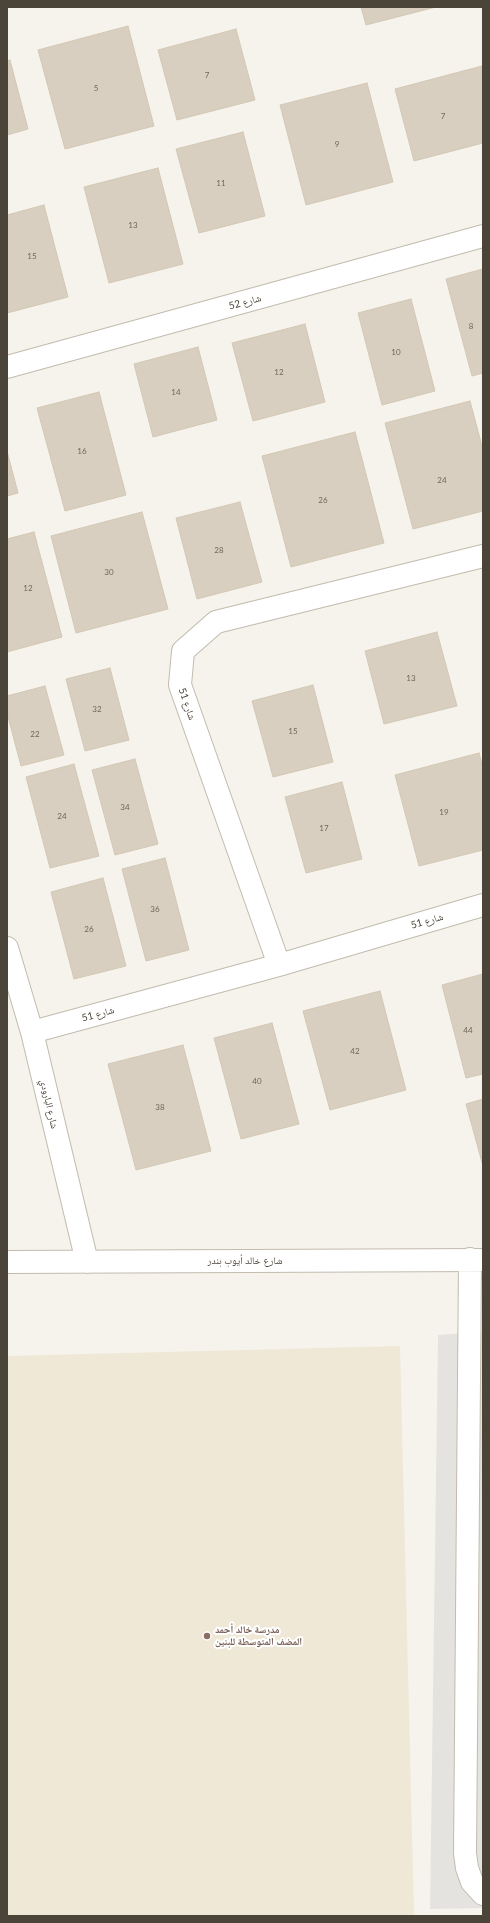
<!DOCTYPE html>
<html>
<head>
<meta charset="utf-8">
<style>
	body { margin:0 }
	#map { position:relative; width:490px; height:1923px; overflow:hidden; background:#f6f3ec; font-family:Lato,sans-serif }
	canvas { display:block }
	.frame { position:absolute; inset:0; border:8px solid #4b4439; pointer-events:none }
</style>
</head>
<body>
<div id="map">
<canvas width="490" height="1923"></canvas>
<div class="frame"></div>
</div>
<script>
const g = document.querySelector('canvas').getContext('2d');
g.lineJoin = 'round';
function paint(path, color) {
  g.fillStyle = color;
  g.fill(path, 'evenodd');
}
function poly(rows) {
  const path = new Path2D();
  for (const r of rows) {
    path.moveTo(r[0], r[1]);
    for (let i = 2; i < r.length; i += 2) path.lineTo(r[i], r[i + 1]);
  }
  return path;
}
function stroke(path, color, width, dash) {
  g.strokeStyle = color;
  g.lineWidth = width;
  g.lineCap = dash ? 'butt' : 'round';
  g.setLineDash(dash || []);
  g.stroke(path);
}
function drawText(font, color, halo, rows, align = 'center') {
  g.font = font + ' Lato,"Noto Naskh Arabic",sans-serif';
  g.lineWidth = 4;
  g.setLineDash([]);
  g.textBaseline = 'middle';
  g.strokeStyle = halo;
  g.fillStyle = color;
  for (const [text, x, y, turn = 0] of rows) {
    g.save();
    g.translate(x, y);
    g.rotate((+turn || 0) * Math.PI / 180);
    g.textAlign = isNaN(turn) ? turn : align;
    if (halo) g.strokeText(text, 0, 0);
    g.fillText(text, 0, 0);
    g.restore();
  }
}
const education = poly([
	[400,1346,414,1916,7,1916,7,1356]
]);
const parking = poly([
	[483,1332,483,1908,430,1909,438,1335]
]);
const building = poly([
	[361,7,436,7,366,25,361,7],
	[128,26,154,126,65,149,38,50,128,26],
	[236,29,255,100,177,120,158,50,236,29],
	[10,60,28,129,7,135,7,61,10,60],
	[482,66,483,143,414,161,395,89,482,66],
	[367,83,393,182,306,205,280,105,367,83],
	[243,132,265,216,199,233,176,149,243,132],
	[158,168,183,264,109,283,84,187,158,168],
	[44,205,68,297,7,313,7,215,44,205],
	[483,269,483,373,472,376,446,279,483,269],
	[411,299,435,391,382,405,358,313,411,299],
	[305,324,325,402,253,421,232,343,305,324],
	[198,347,217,420,153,437,134,364,198,347],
	[99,392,126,495,65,511,37,408,99,392],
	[470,401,483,450,483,511,413,529,385,423,470,401],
	[355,432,384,543,291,567,262,456,355,432],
	[7,451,18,493,7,496,7,451],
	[240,502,262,582,197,599,176,518,240,502],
	[142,512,168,609,76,633,51,536,142,512],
	[34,532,62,637,7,652,7,539,34,532],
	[437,632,457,706,384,724,365,651,437,632],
	[110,668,129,740,85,751,66,679,110,668],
	[313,685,333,762,273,777,252,701,313,685],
	[45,686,64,755,21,766,7,713,7,696,45,686],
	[479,753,483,768,483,850,419,866,395,775,479,753],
	[135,759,158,844,115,855,92,770,135,759],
	[74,764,99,856,50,868,26,777,74,764],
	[342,782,362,859,306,873,285,797,342,782],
	[165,858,189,950,146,961,122,869,165,858],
	[103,878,126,966,74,979,51,892,103,878],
	[483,974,483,1074,466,1078,442,985,483,974],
	[380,991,406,1090,330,1110,303,1011,380,991],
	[272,1023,299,1124,241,1139,214,1038,272,1023],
	[183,1045,211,1151,136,1170,108,1064,183,1045],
	[483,1099,483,1166,466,1104,483,1099]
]);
const minor = poly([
	[7,367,483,236],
	[7,948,32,1032,87,1262],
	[279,965,180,685,183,651,216,622,483,556],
	[32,1032,279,965,483,905],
	[470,1259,465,1853,467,1868,472,1882,483,1894],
	[7,1262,483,1260]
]);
const markers = [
	[207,1636,4,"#8d6e63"]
];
const numberNames = [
	["7",207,75],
	["5",96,88],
	["7",443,116],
	["9",337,144],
	["11",221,183],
	["13",133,225],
	["15",32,256],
	["8",471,326],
	["10",396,352],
	["12",279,372],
	["14",176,392],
	["16",82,451],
	["24",442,480],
	["26",323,500],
	["28",219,550],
	["30",109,572],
	["12",28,588],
	["13",411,678],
	["32",97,709],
	["15",293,731],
	["22",35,734],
	["34",125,807],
	["19",444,812],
	["24",62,816],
	["17",324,828],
	["36",155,909],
	["26",89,929],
	["44",468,1030],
	["42",355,1051],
	["40",257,1081],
	["38",160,1107]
];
const streetNames = [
	["شارع 52",245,302,-15],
	["شارع 51",187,704,71],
	["شارع 51",427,921,-16],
	["شارع 51",98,1014,-15],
	["شارع البارودي",49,1104,77],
	["شارع خالد أيوب بندر",245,1261]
];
const educationNames = [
	["مدرسة خالد أحمد",215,1630],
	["المضف المتوسطة للبنين",215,1642]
];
paint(education, '#efe8d6');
paint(parking, '#e5e3e0');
paint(building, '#d8cfc1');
stroke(building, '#d3c7b4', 1);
stroke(minor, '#c2bbae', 24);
stroke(minor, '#fff', 22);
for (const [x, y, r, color] of markers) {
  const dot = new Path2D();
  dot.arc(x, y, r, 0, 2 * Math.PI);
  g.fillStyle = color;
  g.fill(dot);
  stroke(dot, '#fff', 1.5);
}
drawText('8px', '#6e675b', null, numberNames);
drawText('10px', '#4b4439', '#fff', streetNames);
drawText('bold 10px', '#785e54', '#fff', educationNames, 'left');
</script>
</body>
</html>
